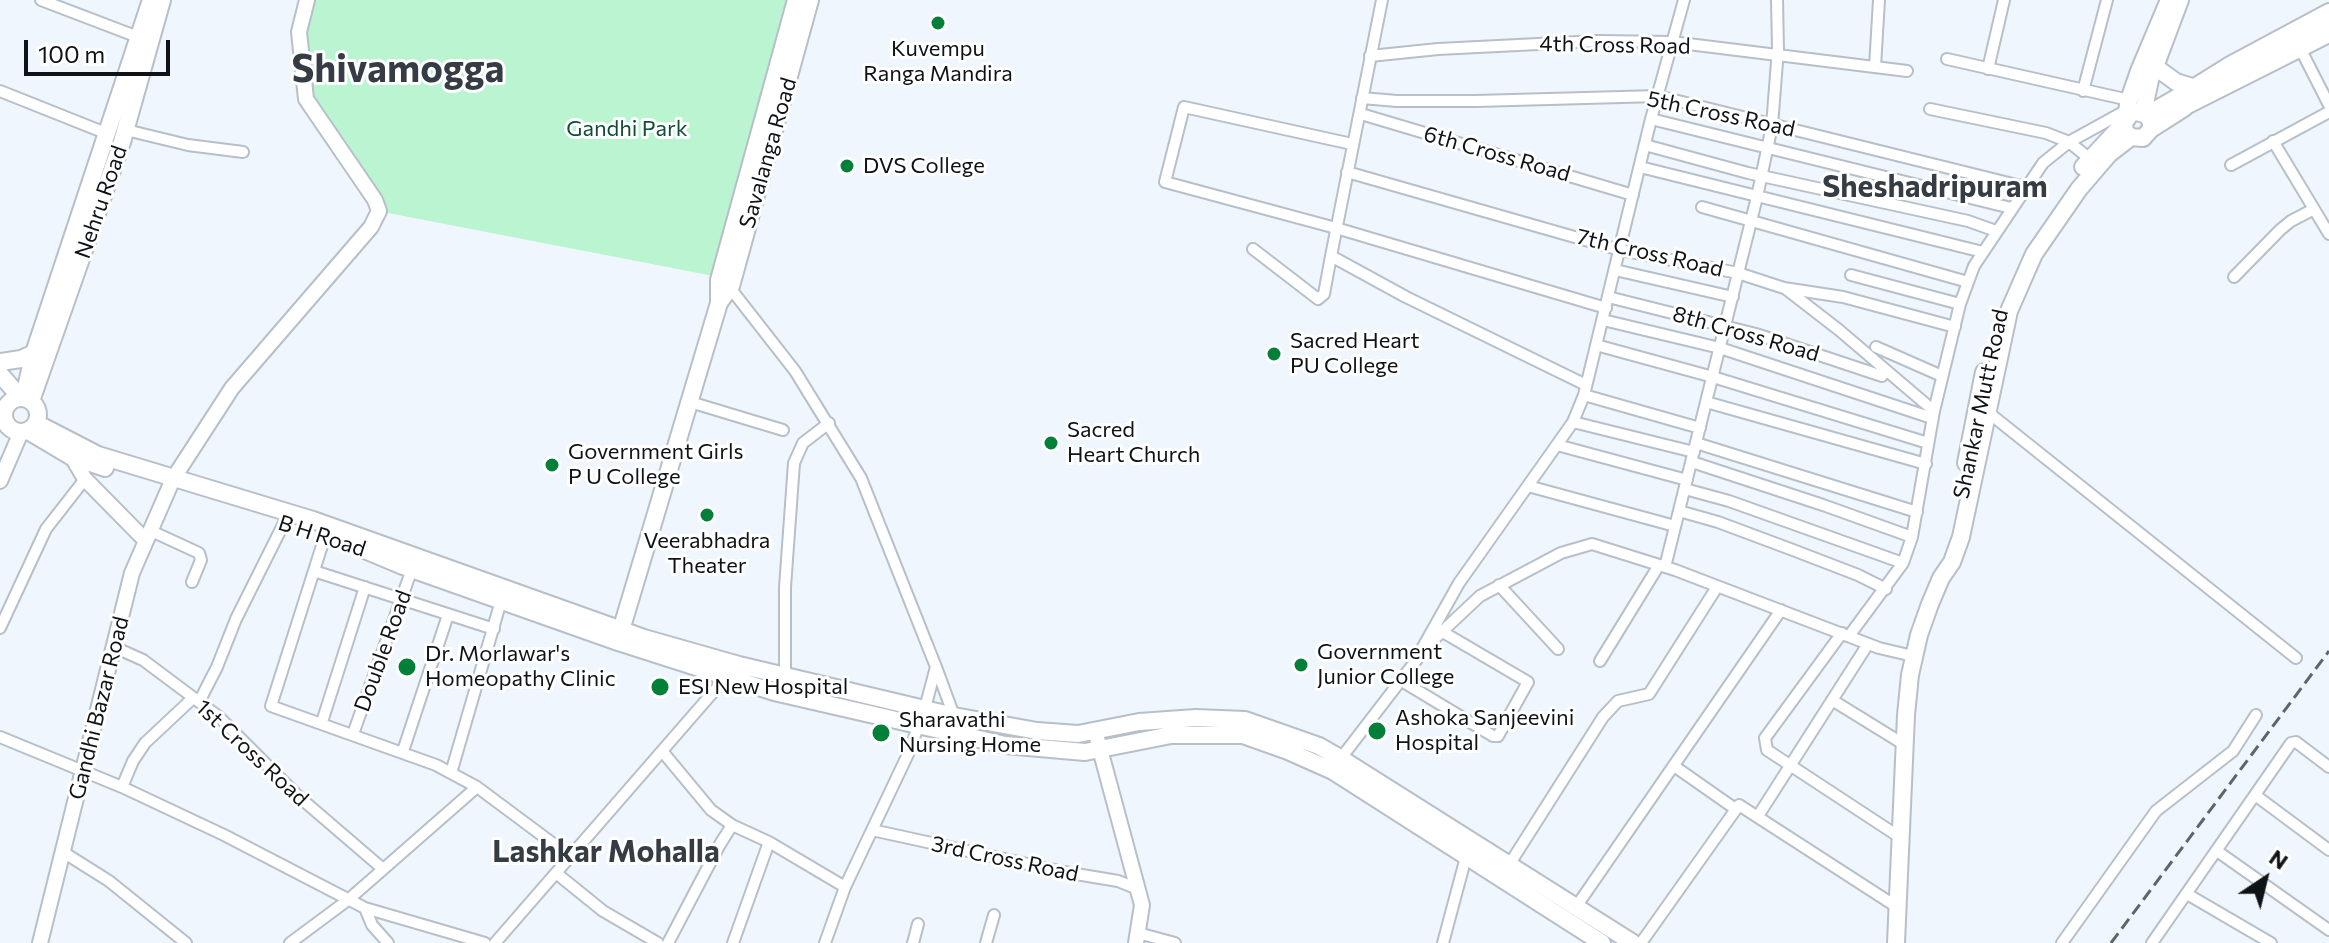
<!DOCTYPE html>
<html>
<head>
<meta charset="utf-8">
<style>
	body { margin:0 }
	#map { position:relative; width:2329px; height:943px; overflow:hidden; background:#eff6fd; font-family:Commissioner,sans-serif }
	canvas { display:block }
	.north { position:absolute; left:2225px; top:839px; width:80px; height:80px; -webkit-text-stroke:6px #fff; paint-order:stroke; rotate:35deg; font-size:22px; font-weight:700; line-height:32px; text-align:center; color:#101316 }
	.north::after { content:''; display:block; margin:auto; width:28px; height:36px; background:#101316; clip-path:polygon(50% 0,100% 100%,50% 72%,0 100%) }
	.scale { position:absolute; left:24px; top:40px; width:146px; height:36px; box-sizing:border-box; border:4px solid #101316; border-top:0; padding-left:10px; font-size:24px; line-height:28px; white-space:nowrap; color:#101316; -webkit-text-stroke:6px #fff; paint-order:stroke }
</style>
</head>
<body>
<div id="map">
<canvas width="2329" height="943"></canvas>
<div class="north">N</div>
<div class="scale">100 m</div>
</div>
<script>
const g = document.querySelector('canvas').getContext('2d');
g.lineJoin = 'round';
function paint(path, color) {
  g.fillStyle = color;
  g.fill(path, 'evenodd');
}
function poly(rows) {
  const path = new Path2D();
  for (const r of rows) {
    if (r.length === 3) {
      path.moveTo(r[0] + r[2], r[1]);
      path.arc(r[0], r[1], r[2], 0, 2 * Math.PI);
      continue;
    }
    path.moveTo(r[0], r[1]);
    for (let i = 2; i < r.length; i += 2) path.lineTo(r[i], r[i + 1]);
  }
  return path;
}
function stroke(path, color, width, dash) {
  g.strokeStyle = color;
  g.lineWidth = width;
  g.lineCap = dash ? 'butt' : 'round';
  g.setLineDash(dash || []);
  g.stroke(path);
}
function drawText(font, color, halo, rows, align = 'center') {
  g.font = font + ' Commissioner,sans-serif';
  g.lineWidth = 6;
  g.setLineDash([]);
  g.textBaseline = 'middle';
  g.strokeStyle = halo;
  g.fillStyle = color;
  for (const [text, x, y, turn = 0] of rows) {
    g.save();
    g.translate(x, y);
    g.rotate((+turn || 0) * Math.PI / 180);
    g.textAlign = isNaN(turn) ? turn : align;
    if (halo) g.strokeText(text, 0, 0);
    g.fillText(text, 0, 0);
    g.restore();
  }
}
const green = poly([
	[309,0,798,0,719,277,383,212,306,99]
]);
const street = poly([
	[41,0,138,37],
	[1382,0,1331,256,1406,297,1586,385],
	[2301,50,2329,105],
	[1370,56,1438,49,1598,41,1672,42,1907,71],
	[1947,59,2129,100],
	[1875,67,1879,0],
	[1988,69,2004,0],
	[0,91,108,134],
	[2083,91,2107,0],
	[1362,98,1397,101,1476,101,1658,96,2025,187],
	[1930,109,2046,133,2069,142,2090,159],
	[1361,114,1633,195],
	[1651,119,2011,208],
	[126,130,188,145,243,152],
	[2273,141,2329,234],
	[1352,144,1184,107,1165,182,1336,228,1606,308],
	[1645,145,1748,173,1968,221,1996,231],
	[2231,165,2329,112],
	[1640,167,1983,252],
	[1347,172,1620,250,1738,273,1784,288,1843,297,1955,327],
	[1702,207,1968,282],
	[1253,249,1318,299,1324,294,1331,256],
	[1615,270,1733,297],
	[1851,275,1960,304],
	[2234,277,2280,230,2291,221,2314,209],
	[727,284,795,371,861,478,936,667,925,708],
	[1786,289,1839,330,1934,411],
	[1608,297,1756,334,1882,376],
	[1603,320,1720,348,1932,418],
	[1596,345,1713,377,1928,443],
	[1876,347,1942,376],
	[1584,395,1700,428],
	[690,402,783,430],
	[1706,402,1926,464],
	[1989,413,2296,658],
	[1573,422,1694,452],
	[1696,443,1917,512],
	[1557,445,1687,480],
	[1692,462,1823,505,1912,537],
	[1528,486,1675,526],
	[1685,489,1729,501,1903,563],
	[1679,511,1718,522,1793,550,1858,575,1886,589],
	[149,530,199,553,201,560,192,582],
	[325,536,271,706,436,765,477,787,571,857],
	[1665,567,1757,197,1772,126,1778,49,1777,0],
	[314,571,494,629],
	[1499,585,1558,649],
	[0,628,46,529,85,479],
	[1842,633,1765,738,1767,750,1901,838],
	[1849,636,1903,563,1912,537,1934,411,1960,304,1974,266,2043,163,2069,142,2127,110],
	[1431,642,1480,596,1561,553,1592,544,1675,570,1879,648,1913,656],
	[114,647,143,660,218,716,298,796,383,869],
	[1600,661,1659,565],
	[1414,663,1459,583,1573,422,1584,395,1651,119,1684,0],
	[936,667,954,716],
	[785,675,785,587,794,463,803,443,829,423],
	[1400,680,1493,736,1498,736,1528,682,1441,631],
	[1832,700,1905,745],
	[199,702,217,667,236,619,284,523],
	[322,722,365,587],
	[353,734,412,569],
	[0,737,122,787,224,835,365,908,485,943],
	[403,751,448,615],
	[662,751,711,810,732,825,769,842,845,887],
	[1338,762,1418,658],
	[1674,766,1734,808],
	[451,773,501,601],
	[122,787,133,761,145,743,193,698],
	[2255,795,2329,850],
	[1758,816,1868,644],
	[872,830,1064,872,1118,881,1138,889],
	[2217,851,2329,930],
	[63,852,109,881,186,943],
	[1509,865,1603,717,1618,701,1649,694,1717,587],
	[556,873,603,911,658,943],
	[2187,894,2271,943],
	[1576,907,1781,610],
	[365,908,372,925,388,943],
	[1138,933,1175,943],
	[290,943,348,900,477,787],
	[495,943,728,675],
	[668,943,719,846,732,825],
	[733,943,769,842],
	[825,943,845,887,909,752,919,724],
	[913,943,918,924],
	[986,943,994,915],
	[1443,943,1466,857],
	[1641,943,1739,805,1897,907],
	[2062,943,2156,811,2233,751,2256,715],
	[2152,943,2291,743,2296,742,2329,767]
]);
const secondary = poly([
	[2185,92,2230,64,2329,11],
	[2184,108,2329,35],
	[0,421,4,419],
	[72,457,85,479,145,540],
	[0,481,21,432],
	[1097,738,1142,905,1136,943],
	[40,943,132,573,173,479,232,388,371,227,379,211,375,200,306,99,299,32,307,0]
]);
const primary = poly([
	[2154,66,2176,82,2192,87],
	[2143,113,2150,80,2180,0],
	[2147,115,2178,97,2189,97,2329,21],
	[2126,117,2129,100,2139,71,2169,0],
	[2151,129,2151,122,2147,115,2137,112,2131,113,2124,123,2125,132,2131,137,2143,138,2151,129,2184,108,2189,97],
	[2083,167,2124,123],
	[719,303,731,286,810,0],
	[0,362,21,359,34,353],
	[0,374,20,397],
	[24,396,34,353,151,0],
	[21,415,17],
	[31,401,122,142,162,0],
	[36,423,98,455,313,520,644,638,739,665,954,716,1037,731,1078,734,1139,722,1196,718,1245,720,1319,746,1340,758,1633,943],
	[28,431,70,456,105,468],
	[1966,463,1984,372],
	[360,548,403,566,618,642,774,692,1005,745,1085,752,1171,735,1243,735,1288,751,1333,771,1602,943],
	[619,637,719,303,719,280,796,0],
	[1896,943,1906,715,1910,675,1919,635,1930,604,1941,578,1952,562,1961,537,2009,311,2034,254,2079,189,2109,154,2131,137]
]);
const rail = poly([
	[2111,943,2329,651]
]);
const markers = [
	[938,23,8,"#02803a"],
	[847,166,8,"#02803a"],
	[1274,354,8,"#02803a"],
	[1051,443,8,"#02803a"],
	[552,465,8,"#02803a"],
	[707,515,8,"#02803a"],
	[1301,665,8,"#02803a"],
	[407,667,10,"#02803a"],
	[660,687,10,"#02803a"],
	[1377,731,10,"#02803a"],
	[881,733,10,"#02803a"]
];
const streetNames = [
	["4th Cross Road",1615,45,1],
	["5th Cross Road",1721,114,12],
	["Savalanga Road",768,153,-74],
	["6th Cross Road",1497,154,16],
	["Nehru Road",101,202,-71],
	["7th Cross Road",1650,253,13],
	["8th Cross Road",1746,334,16],
	["Shankar Mutt Road",1981,404,-78],
	["B H Road",322,536,18],
	["Double Road",383,651,-70],
	["Gandhi Bazar Road",99,708,-76],
	["1st Cross Road",252,753,43],
	["3rd Cross Road",1005,859,12]
];
const poiNames = [
	["Kuvempu",938,49,"center"],
	["Ranga Mandira",938,74,"center"],
	["DVS College",863,166],
	["Sacred Heart",1290,341],
	["PU College",1290,366],
	["Sacred",1067,430],
	["Heart Church",1067,455],
	["Government Girls",568,452],
	["P U College",568,477],
	["Veerabhadra",707,541,"center"],
	["Theater",707,566,"center"],
	["Government",1317,652],
	["Junior College",1317,677],
	["Dr. Morlawar's",425,654],
	["Homeopathy Clinic",425,679],
	["ESI New Hospital",678,687],
	["Ashoka Sanjeevini",1395,718],
	["Hospital",1395,743],
	["Sharavathi",899,720],
	["Nursing Home",899,745]
];
const parkNames = [
	["Gandhi Park",627,129]
];
const districtNames = [
	["Sheshadripuram",1935,187],
	["Lashkar Mohalla",606,852]
];
const townNames = [
	["Shivamogga",398,69]
];
paint(green, '#baf4d0');
stroke(street, '#b7bfc8', 14);
stroke(secondary, '#b7bfc8', 18);
stroke(primary, '#b7bfc8', 20);
stroke(street, '#fff', 10);
stroke(secondary, '#fff', 14);
stroke(primary, '#fff', 16);
stroke(rail, '#606469', 3, [12, 6]);
for (const [x, y, r, color] of markers) {
  const dot = new Path2D();
  dot.arc(x, y, r, 0, 2 * Math.PI);
  g.fillStyle = color;
  g.fill(dot);
  stroke(dot, '#fff', 3);
}
drawText('22px', '#101316', '#fff', streetNames);
drawText('22px', '#101316', '#fff', poiNames, 'left');
drawText('22px', '#0e4e30', '#fff', parkNames);
drawText('bold 30px', '#353c43', '#fff', districtNames);
drawText('bold 38px', '#353c43', '#fff', townNames);
</script>
</body>
</html>
